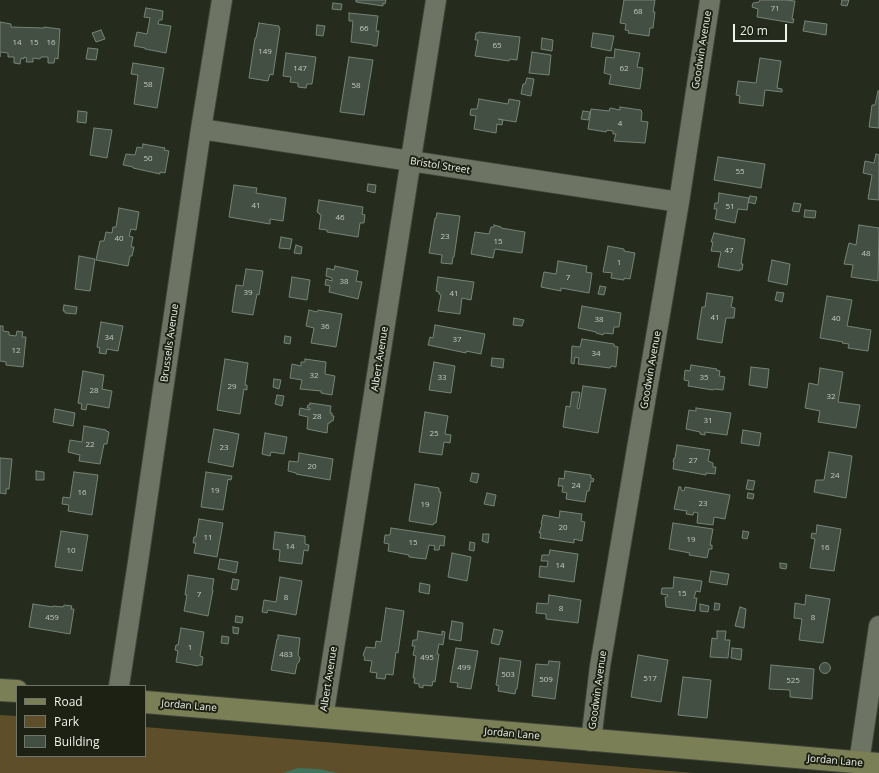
<!DOCTYPE html>
<html>
<head>
<meta charset="utf-8">
<style>
	body { margin:0 }
	#map { position:relative; width:879px; height:773px; overflow:hidden; background:#252b1d; font-family:"Open Sans",sans-serif }
	canvas { display:block }
	.legend { position:absolute; left:16px; top:685px; width:130px; height:72px; box-sizing:border-box; background:#1c2113; border:1px solid #707569; margin:0; padding:5px 7px; list-style:none; font-size:12px; color:#eef2e9 }
	.legend li { display:flex; align-items:center; gap:8px; height:20px }
	.legend b { width:20px; border:1px solid #707569 }
	.scale { position:absolute; left:733px; top:24px; width:54px; height:18px; box-sizing:border-box; border:2px solid #eef2e9; border-top:0; padding-left:5px; font-size:12px; line-height:14px; white-space:nowrap; color:#eef2e9; -webkit-text-stroke:3px #1c2113; paint-order:stroke }
</style>
</head>
<body>
<div id="map">
<canvas width="879" height="773"></canvas>
<ul class="legend">
<li><b style="height:5px;background:#7b7f55"></b>Road</li>
<li><b style="height:11px;background:#5e4f2a"></b>Park</li>
<li><b style="height:11px;background:#424f42"></b>Building</li>
</ul>
<div class="scale">20 m</div>
</div>
<script>
const g = document.querySelector('canvas').getContext('2d');
g.lineJoin = 'round';
function paint(path, color) {
  g.fillStyle = color;
  g.fill(path, 'evenodd');
}
function poly(rows) {
  const path = new Path2D();
  for (const r of rows) {
    if (r.length === 3) {
      path.moveTo(r[0] + r[2], r[1]);
      path.arc(r[0], r[1], r[2], 0, 2 * Math.PI);
      continue;
    }
    path.moveTo(r[0], r[1]);
    for (let i = 2; i < r.length; i += 2) path.lineTo(r[i], r[i + 1]);
  }
  return path;
}
function stroke(path, color, width, dash) {
  g.strokeStyle = color;
  g.lineWidth = width;
  g.lineCap = dash ? 'butt' : 'round';
  g.setLineDash(dash || []);
  g.stroke(path);
}
function drawText(font, color, halo, rows, align = 'center') {
  g.font = font + ' "Open Sans",sans-serif';
  g.lineWidth = 4;
  g.setLineDash([]);
  g.textBaseline = 'middle';
  g.strokeStyle = halo;
  g.fillStyle = color;
  for (const [text, x, y, turn = 0] of rows) {
    g.save();
    g.translate(x, y);
    g.rotate((+turn || 0) * Math.PI / 180);
    g.textAlign = isNaN(turn) ? turn : align;
    if (halo) g.strokeText(text, 0, 0);
    g.fillText(text, 0, 0);
    g.restore();
  }
}
const green = poly([
	[0,715,17,716,17,756,145,756,145,727,694,773,0,773]
]);
const water = poly([
	[298,768,319,769,338,773,283,773]
]);
const building = poly([
	[356,0,386,0,385,4,383,3,383,6,356,2,356,0],
	[624,0,655,0,653,12,655,12,653,28,650,28,649,36,628,33,629,31,625,30,626,24,620,23,624,0],
	[760,0,786,0,795,1,792,19,794,19,793,23,757,17,758,9,752,7,753,3,759,2,760,0],
	[842,0,849,0,847,6,841,5,842,0],
	[333,3,342,4,341,10,332,9,333,3],
	[146,8,163,11,162,20,159,20,158,24,171,26,166,53,145,49,145,48,134,46,137,32,147,34,150,18,144,17,146,8],
	[349,13,378,16,376,31,379,31,377,46,373,46,373,45,351,42,353,21,349,21,349,13],
	[805,21,827,24,826,35,803,31,805,21],
	[0,22,11,24,11,27,44,28,44,27,60,29,58,59,55,58,54,63,48,63,48,57,41,57,40,59,33,58,33,62,26,62,27,58,24,57,24,59,21,58,20,64,14,63,14,57,8,57,8,53,0,52,0,57,0,22],
	[259,23,279,26,279,28,280,28,273,75,270,74,268,81,249,78,255,38,256,38,259,23],
	[317,25,325,26,323,36,316,35,317,25],
	[101,30,105,39,96,42,92,33,101,30],
	[479,32,520,37,517,60,510,59,509,61,475,56,478,40,475,40,476,33,478,33,479,32],
	[593,33,614,36,611,51,591,47,593,33],
	[542,38,553,40,552,51,541,49,542,38],
	[88,48,98,49,96,60,86,59,88,48],
	[615,49,640,53,637,67,643,68,640,89,609,84,611,75,604,73,606,57,614,58,615,49],
	[532,52,551,55,549,75,529,73,532,52],
	[286,53,316,57,312,84,307,84,306,88,298,87,298,83,290,82,291,77,283,76,286,53],
	[349,57,373,60,364,115,340,112,349,57],
	[760,58,781,61,777,88,782,89,782,92,765,90,763,106,739,103,740,96,736,95,738,81,756,83,760,58],
	[133,63,164,68,157,108,134,104,138,75,131,74,133,63],
	[527,78,534,79,531,96,521,94,523,84,525,84,527,78],
	[878,91,879,91,879,128,869,127,872,105,875,105,878,91],
	[479,99,508,104,509,99,520,101,516,122,498,119,503,120,502,125,497,124,496,133,474,129,476,116,470,115,471,109,477,109,479,99],
	[620,107,641,110,642,113,641,121,648,122,645,143,614,141,616,134,613,134,613,131,607,130,606,132,588,129,591,109,609,111,610,108,620,110,620,107],
	[78,111,87,112,86,123,77,122,78,111],
	[583,111,590,112,588,120,581,119,583,111],
	[94,128,112,130,107,158,90,155,94,128],
	[143,144,165,148,164,150,169,151,165,173,160,172,160,174,133,168,133,167,123,165,126,154,135,155,137,147,142,148,143,144],
	[876,154,879,155,879,200,868,199,872,175,863,173,865,161,874,163,876,154],
	[718,157,765,164,761,188,714,180,718,157],
	[368,184,376,185,375,193,367,191,368,184],
	[234,185,257,188,256,193,286,198,283,221,270,219,270,224,229,217,234,185],
	[719,193,749,198,747,210,738,209,735,223,715,219,717,209,714,209,715,203,718,203,719,193],
	[750,196,757,197,755,204,748,202,750,196],
	[319,200,363,207,362,214,365,215,364,223,360,223,358,237,327,232,327,230,319,229,321,215,319,214,319,213,317,212,319,200],
	[794,203,801,204,799,212,792,211,794,203],
	[119,208,139,212,136,230,131,229,129,236,133,237,131,247,134,247,132,256,130,256,128,266,96,260,100,241,104,241,106,232,112,233,113,227,116,227,119,208],
	[805,210,816,211,815,218,804,217,805,210],
	[437,213,460,216,454,257,453,257,452,264,441,263,442,255,429,253,435,218,436,218,437,213],
	[494,225,501,227,501,228,525,232,522,253,495,249,493,258,471,254,475,232,489,234,491,227,494,227,494,225],
	[859,225,879,228,878,281,851,277,853,265,844,264,849,243,856,245,859,225],
	[714,233,745,239,741,264,743,264,742,270,740,269,740,271,718,267,721,252,711,251,713,242,711,242,714,233],
	[281,237,292,239,290,249,279,248,281,237],
	[296,245,302,247,301,254,294,253,296,245],
	[608,246,624,249,624,251,635,253,630,279,624,278,624,280,611,278,612,273,603,272,608,246],
	[79,256,95,259,90,291,75,289,79,256],
	[772,260,790,264,787,285,768,281,772,260],
	[558,261,587,266,586,272,592,273,589,293,561,288,561,291,541,287,544,272,556,274,558,261],
	[335,266,358,271,356,281,362,282,358,299,329,292,330,286,325,285,326,279,332,281,332,278,326,276,327,268,334,270,335,266],
	[246,269,263,271,259,295,257,294,253,315,232,312,236,285,243,286,246,269],
	[292,277,310,280,307,300,289,297,292,277],
	[438,277,474,282,471,300,462,298,460,314,438,311,441,295,439,294,439,292,436,291,438,277],
	[600,286,606,287,604,295,598,294,600,286],
	[777,292,784,293,782,302,775,300,777,292],
	[707,293,733,297,731,307,735,308,734,318,726,318,722,343,697,339,702,307,705,307,707,293],
	[827,296,852,300,847,326,871,330,868,351,848,348,849,344,842,343,843,342,820,338,827,296],
	[64,305,77,307,76,314,65,313,65,311,63,311,64,305],
	[582,306,621,313,619,327,614,327,613,334,604,333,603,335,596,333,596,332,578,328,582,306],
	[309,310,317,312,318,310,342,314,336,347,311,343,314,328,306,326,309,310],
	[514,318,524,320,522,326,513,325,514,318],
	[101,322,123,326,118,351,107,349,106,354,99,353,100,348,97,347,101,322],
	[435,325,485,334,481,354,466,351,466,353,428,345,430,337,433,338,435,325],
	[0,326,3,326,3,331,9,332,9,335,16,336,17,331,23,332,22,337,26,337,23,367,6,365,6,362,0,361,0,326],
	[285,336,291,337,290,344,284,343,285,336],
	[582,339,614,344,614,346,618,347,616,367,611,366,610,368,578,364,579,358,575,357,574,364,571,363,572,346,580,347,582,339],
	[492,358,504,359,503,368,491,366,492,358],
	[225,359,248,363,245,385,247,385,247,390,244,389,240,414,217,410,225,359],
	[305,359,326,362,325,374,335,376,332,395,321,393,321,391,300,389,302,380,290,378,292,364,301,366,301,362,305,362,305,359],
	[434,362,455,366,451,393,429,390,434,362],
	[691,365,717,369,716,370,720,371,719,376,725,377,723,390,714,389,713,390,688,386,689,381,684,380,685,370,690,371,691,365],
	[751,367,769,369,767,388,749,385,751,367],
	[820,368,843,372,838,402,860,405,856,428,818,422,820,411,805,408,809,383,818,385,820,368],
	[83,371,104,375,102,389,112,391,109,408,87,404,86,410,81,409,82,404,78,403,83,371],
	[274,379,281,380,279,389,273,387,274,379],
	[583,386,606,389,598,433,563,427,566,406,570,407,572,392,579,392,580,393,577,408,579,409,583,386],
	[277,395,284,396,282,406,275,404,277,395],
	[310,403,331,406,330,413,332,413,332,416,334,416,333,421,331,421,330,423,328,423,327,433,307,429,308,417,299,415,300,408,310,410,310,408,307,408,308,405,310,405,310,403],
	[696,408,731,413,727,435,705,432,705,435,700,434,700,432,686,429,689,410,696,411,696,408],
	[55,409,75,413,73,426,53,422,55,409],
	[425,412,448,416,445,434,451,435,450,443,444,442,442,455,419,452,425,412],
	[84,426,106,430,106,431,109,432,107,444,104,444,100,464,79,461,80,455,68,452,70,440,82,442,84,426],
	[214,429,239,434,233,467,208,462,214,429],
	[743,430,761,433,759,446,741,443,743,430],
	[265,433,287,437,284,454,271,452,270,456,262,454,265,433],
	[677,445,710,450,708,461,713,463,713,467,716,467,715,474,706,473,706,475,673,469,674,462,673,462,674,458,675,458,677,445],
	[829,452,852,456,846,498,814,492,816,480,824,480,829,452],
	[299,453,333,459,330,480,296,474,296,473,288,471,289,461,298,462,299,453],
	[0,458,12,459,9,489,6,489,6,494,0,493,0,458],
	[36,471,44,472,44,480,36,480,36,471],
	[565,471,591,475,591,478,594,479,593,482,591,481,589,491,587,491,585,502,566,499,567,493,562,492,563,486,558,486,559,478,564,479,565,471],
	[74,472,98,475,92,515,68,511,69,505,62,504,63,497,70,498,74,472],
	[206,472,232,476,231,480,228,479,223,510,201,507,206,472],
	[472,473,479,474,477,483,470,481,472,473],
	[748,480,755,481,753,490,746,489,748,480],
	[415,484,439,488,439,492,441,492,436,523,434,523,433,525,409,521,415,484],
	[679,487,681,487,681,490,684,491,685,487,730,495,725,519,714,517,713,525,697,523,698,513,694,512,693,515,686,514,687,511,674,509,679,487],
	[487,493,496,495,494,506,484,504,487,493],
	[748,493,754,494,753,499,747,498,748,493],
	[560,511,582,514,581,521,585,522,582,541,574,539,574,543,540,538,541,533,539,533,542,524,541,524,543,515,559,518,560,511],
	[199,519,223,523,217,557,194,553,196,543,193,543,194,537,196,537,199,519],
	[673,523,713,529,710,545,712,545,712,549,709,549,707,558,689,555,690,553,669,549,673,523],
	[817,525,841,529,834,571,810,568,815,539,811,538,812,533,816,534,817,525],
	[391,528,445,536,444,546,440,545,439,550,434,550,435,546,429,545,426,559,409,557,409,555,388,551,389,544,384,543,385,535,390,535,391,528],
	[61,531,88,535,82,571,55,567,61,531],
	[743,531,749,532,747,539,742,538,743,531],
	[275,532,305,536,305,544,309,545,308,551,304,550,302,564,279,561,280,550,273,549,275,532],
	[483,534,489,534,488,543,482,541,483,534],
	[470,542,475,543,474,551,469,550,470,542],
	[550,550,578,554,574,582,539,577,540,566,547,567,548,561,541,561,542,555,549,555,550,550],
	[452,553,471,557,467,581,448,577,452,553],
	[220,559,238,562,236,573,218,569,220,559],
	[780,563,787,564,786,569,780,568,780,563],
	[711,571,729,574,727,585,709,582,711,571],
	[188,575,214,579,212,590,213,590,208,616,184,611,187,595,185,595,188,575],
	[280,577,302,581,296,615,268,610,267,613,262,612,264,600,276,602,280,577],
	[674,577,702,581,700,592,696,591,694,598,697,598,695,611,666,607,665,597,667,597,668,595,661,594,662,588,673,588,674,577],
	[233,579,239,580,237,590,231,589,233,579],
	[420,583,430,585,429,594,419,592,420,583],
	[549,595,581,600,578,623,546,619,546,614,536,613,537,603,548,604,549,595],
	[806,595,830,599,823,643,799,640,802,619,794,618,795,603,805,605,806,595],
	[715,603,720,604,719,610,714,610,715,603],
	[33,604,53,607,53,606,63,607,64,605,72,606,71,609,74,609,70,634,29,627,33,604],
	[700,604,709,606,708,612,700,611,700,604],
	[740,607,746,609,744,628,735,626,740,607],
	[386,608,404,611,398,653,396,652,393,675,386,674,385,679,376,678,377,673,370,672,372,661,364,660,365,658,363,655,366,647,375,648,376,641,381,642,386,608],
	[236,616,243,617,242,623,235,622,236,616],
	[452,621,463,623,461,641,449,639,452,621],
	[233,627,239,628,238,634,233,633,233,627],
	[181,628,204,632,200,656,203,657,202,665,199,665,198,666,176,662,178,651,175,650,176,645,178,645,181,628],
	[494,629,503,631,499,645,491,643,494,629],
	[418,631,442,635,442,631,445,632,443,645,439,644,437,654,439,654,435,682,433,681,432,686,423,685,423,688,419,687,419,684,414,683,415,678,413,678,416,656,413,655,415,646,412,646,413,640,417,640,418,631],
	[717,631,726,631,725,640,730,640,728,658,710,657,712,638,717,639,717,631],
	[278,635,300,638,298,655,300,658,299,662,297,664,295,674,271,670,277,639,278,639,278,635],
	[222,636,229,637,228,644,221,643,222,636],
	[456,648,478,651,471,689,457,687,458,683,450,682,456,648],
	[732,648,742,649,741,660,731,658,732,648],
	[638,655,668,660,661,702,631,697,638,655],
	[500,658,521,661,517,689,516,689,515,694,498,691,499,686,496,685,500,658],
	[549,661,560,662,555,699,532,696,536,664,548,665,549,661],
	[825,668,5.5],
	[771,665,814,669,812,699,790,697,790,690,769,689,771,665],
	[683,677,711,680,707,718,678,715,683,677]
]);
const minor = poly([
	[201,129,679,202],
	[119,686,138,562,201,129,222,0],
	[323,718,436,0],
	[591,741,600,666,679,202,710,0],
	[859,763,879,626]
]);
const secondary = poly([
	[0,690,17,691],
	[145,702,879,764]
]);
const numberNames = [
	["71",775,9],
	["68",638,12],
	["66",364,29],
	["14",17,43],
	["15",34,43],
	["16",51,43],
	["65",497,46],
	["149",265,52],
	["147",300,69],
	["62",624,69],
	["58",148,85],
	["58",356,86],
	["4",620,124],
	["50",148,159],
	["55",740,172],
	["41",256,206],
	["51",730,207],
	["46",340,218],
	["23",445,237],
	["40",119,239],
	["15",498,242],
	["47",729,251],
	["48",866,254],
	["1",619,263],
	["7",568,278],
	["38",344,282],
	["39",248,293],
	["41",454,294],
	["41",715,318],
	["40",836,319],
	["38",599,320],
	["36",325,327],
	["34",109,338],
	["37",457,340],
	["12",16,351],
	["34",596,354],
	["32",314,376],
	["33",442,378],
	["35",704,378],
	["29",232,387],
	["28",94,391],
	["32",831,397],
	["28",317,417],
	["31",708,421],
	["25",434,434],
	["22",90,445],
	["23",224,448],
	["27",693,461],
	["20",312,467],
	["24",835,476],
	["24",576,486],
	["19",215,491],
	["16",82,493],
	["23",703,504],
	["19",425,505],
	["20",563,528],
	["11",208,538],
	["19",691,540],
	["15",413,543],
	["14",290,547],
	["16",825,548],
	["10",71,551],
	["14",560,566],
	["15",682,594],
	["7",199,595],
	["8",286,598],
	["8",561,609],
	["459",52,618],
	["8",813,618],
	["1",190,648],
	["483",286,655],
	["495",427,658],
	["499",464,668],
	["503",508,675],
	["517",650,679],
	["509",546,680],
	["525",793,681]
];
const streetNames = [
	["Goodwin Avenue",702,50,-81],
	["Bristol Street",440,166,9],
	["Brussells Avenue",170,343,-82],
	["Albert Avenue",380,359,-81],
	["Goodwin Avenue",651,370,-80],
	["Albert Avenue",329,679,-81],
	["Goodwin Avenue",598,690,-82],
	["Jordan Lane",189,706,5],
	["Jordan Lane",512,734,5],
	["Jordan Lane",835,761,5]
];
paint(green, '#5e4f2a');
paint(water, '#41735d');
paint(building, '#424f42');
stroke(building, '#768476', 1);
stroke(minor, '#3f4539', 22);
stroke(secondary, '#3f4539', 24);
stroke(minor, '#6d7463', 20);
stroke(secondary, '#7b7f55', 22);
drawText('8px', '#c3c9bf', null, numberNames);
drawText('10px', '#eef2e9', '#1c2113', streetNames);
</script>
</body>
</html>
